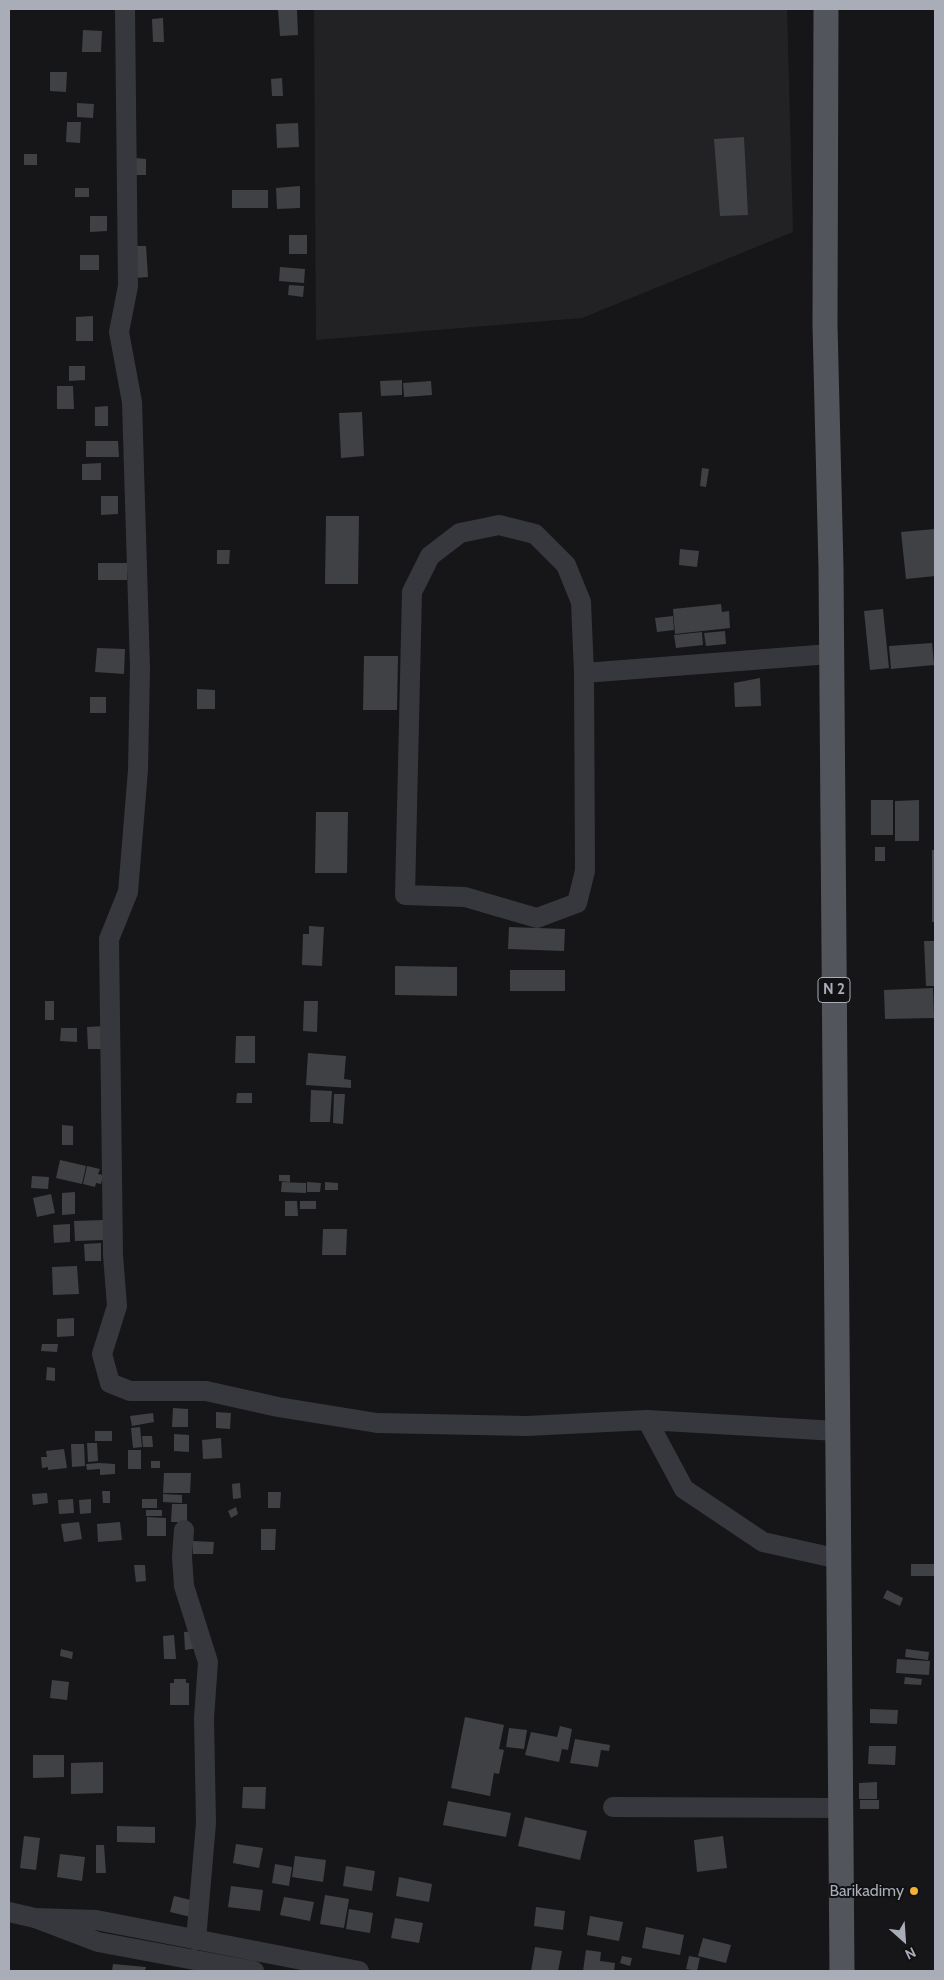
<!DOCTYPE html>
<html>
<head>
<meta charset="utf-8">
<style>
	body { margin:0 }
	#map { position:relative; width:944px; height:1980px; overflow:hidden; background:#161618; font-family:Cabin,sans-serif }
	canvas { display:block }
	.frame { position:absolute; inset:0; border:10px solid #a8adb8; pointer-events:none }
	.north { position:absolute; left:879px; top:1915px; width:50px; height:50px; -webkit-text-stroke:4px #111113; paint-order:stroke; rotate:154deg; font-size:14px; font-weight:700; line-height:20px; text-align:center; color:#a8adb8 }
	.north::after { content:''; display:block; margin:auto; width:18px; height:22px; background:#a8adb8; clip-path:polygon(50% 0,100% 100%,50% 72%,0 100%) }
</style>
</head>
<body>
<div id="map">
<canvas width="944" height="1980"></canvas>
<div class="frame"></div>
<div class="north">N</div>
</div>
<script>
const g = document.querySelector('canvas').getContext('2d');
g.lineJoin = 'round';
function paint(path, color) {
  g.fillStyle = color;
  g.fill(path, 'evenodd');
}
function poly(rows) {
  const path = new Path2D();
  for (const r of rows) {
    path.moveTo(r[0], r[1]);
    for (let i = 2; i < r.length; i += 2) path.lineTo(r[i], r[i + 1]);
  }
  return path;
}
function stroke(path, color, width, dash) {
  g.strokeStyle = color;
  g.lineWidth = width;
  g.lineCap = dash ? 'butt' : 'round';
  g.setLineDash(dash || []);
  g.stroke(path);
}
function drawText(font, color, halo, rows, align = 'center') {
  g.font = font + ' Cabin,sans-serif';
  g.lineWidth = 4;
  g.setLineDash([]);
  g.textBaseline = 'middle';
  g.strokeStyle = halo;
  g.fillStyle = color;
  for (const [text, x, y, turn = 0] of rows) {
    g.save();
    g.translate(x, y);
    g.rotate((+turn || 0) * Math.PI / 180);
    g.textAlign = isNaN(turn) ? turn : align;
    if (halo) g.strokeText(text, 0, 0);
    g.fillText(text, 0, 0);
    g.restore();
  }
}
const built = poly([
	[314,9,787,9,793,232,582,318,316,340]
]);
const building = poly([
	[278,9,297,9,298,35,280,36],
	[163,18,164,42,153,42,152,19],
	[83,30,102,31,101,52,82,52],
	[50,72,67,72,66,92,50,91],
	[282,78,283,96,272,96,271,79],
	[77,103,94,104,93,118,77,117],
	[67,122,81,122,80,143,66,142],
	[298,123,299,147,277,148,276,124],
	[744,137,748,215,720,216,714,139],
	[24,154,37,154,37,165,24,165],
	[135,158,146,159,146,175,134,175],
	[300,186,300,208,277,209,276,188],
	[75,188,89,188,89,197,75,197],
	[232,190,268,190,268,208,232,208],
	[90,216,107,216,107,231,90,232],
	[289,235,307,235,307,254,289,254],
	[133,246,146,246,148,277,135,278],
	[80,255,99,255,99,270,80,270],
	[280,267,305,269,304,283,279,281],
	[289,285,304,286,303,297,288,295],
	[93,316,93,341,76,341,76,317],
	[69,366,85,366,85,380,69,381],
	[402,380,402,395,381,396,380,381],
	[431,381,432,395,404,397,403,383],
	[57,386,73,386,74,409,57,409],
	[108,406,108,426,95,426,95,407],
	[362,412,364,456,341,458,339,413],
	[86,441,118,441,119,457,86,457],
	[101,463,101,480,82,480,82,464],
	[702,468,709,469,706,487,700,486],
	[101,496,118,496,118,514,101,515],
	[326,516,359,516,358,584,325,584],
	[935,529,935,576,906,579,901,532],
	[680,549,699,551,697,567,679,565],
	[217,550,230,550,229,564,217,564],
	[98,563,127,563,127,580,98,580],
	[721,604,722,612,729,611,730,628,675,634,673,609],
	[883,609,889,668,870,670,864,611],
	[673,616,674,630,657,632,655,618],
	[725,631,726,644,706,646,704,633],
	[702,632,703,645,676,648,674,635],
	[932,643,934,665,891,669,889,646],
	[97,648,125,649,124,674,95,672],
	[364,656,398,656,397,710,363,710],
	[760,678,761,706,735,707,734,683],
	[197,689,215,690,215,709,197,709],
	[90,697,106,697,106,713,90,713],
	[871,800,893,800,893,835,871,835],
	[919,800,919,841,895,841,895,801],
	[316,812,348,812,347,873,315,873],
	[875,847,885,847,885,861,875,861],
	[932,850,935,850,935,922,932,922],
	[309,926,324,927,322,966,302,965,303,934,309,934],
	[509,927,565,929,564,951,508,949],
	[924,941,935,941,935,986,926,986],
	[395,966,457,967,457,996,395,995],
	[510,970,565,970,565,991,510,991],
	[933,988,934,1018,885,1019,884,990],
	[45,1001,54,1001,54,1020,45,1020],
	[304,1001,318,1001,317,1032,303,1031],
	[104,1026,105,1049,88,1049,87,1027],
	[61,1028,77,1028,77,1042,60,1041],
	[236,1036,255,1036,255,1063,235,1063],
	[308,1053,346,1056,344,1079,351,1080,351,1088,306,1085],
	[311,1090,332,1091,330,1122,310,1122],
	[237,1093,252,1093,252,1103,236,1103],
	[334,1094,345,1094,343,1124,333,1123],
	[62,1125,73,1126,73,1145,62,1145],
	[60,1160,86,1166,82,1184,56,1178],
	[87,1166,100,1169,98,1174,103,1175,101,1184,96,1183,95,1187,83,1184],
	[279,1175,290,1175,290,1182,279,1181],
	[32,1176,49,1177,48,1189,31,1188],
	[282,1182,306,1183,306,1193,281,1192],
	[307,1182,321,1183,320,1192,307,1192],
	[325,1182,338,1183,338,1190,325,1190],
	[75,1192,75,1214,62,1215,62,1193],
	[51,1194,55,1213,37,1217,33,1198],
	[285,1201,297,1201,298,1216,285,1216],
	[300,1201,316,1201,316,1209,300,1209],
	[103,1220,104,1240,75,1241,74,1221],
	[70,1224,70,1242,54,1243,53,1225],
	[323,1229,347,1229,346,1255,322,1255],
	[101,1243,101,1261,85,1261,84,1244],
	[77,1266,79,1294,53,1295,52,1267],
	[74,1318,74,1336,57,1337,57,1319],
	[42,1344,58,1344,57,1352,41,1351],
	[47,1367,55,1368,55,1381,46,1380],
	[173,1408,188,1409,188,1427,172,1427],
	[216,1412,231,1413,230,1429,216,1428],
	[153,1413,154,1422,132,1426,130,1416],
	[140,1427,142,1447,133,1448,131,1428],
	[95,1431,112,1431,112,1441,95,1441],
	[174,1434,189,1435,189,1452,174,1451],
	[142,1436,152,1436,153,1447,143,1447],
	[221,1438,222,1458,203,1459,202,1440],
	[87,1443,97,1443,98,1461,88,1462],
	[71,1444,84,1444,85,1466,72,1467],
	[64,1449,67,1468,48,1470,48,1467,42,1468,41,1457,47,1457,46,1451],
	[128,1450,141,1450,141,1469,128,1469],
	[151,1461,160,1461,160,1468,151,1468],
	[99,1463,115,1464,115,1474,100,1475,100,1469,87,1470,86,1464],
	[164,1473,191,1473,190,1493,163,1493],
	[240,1483,241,1498,233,1499,232,1484],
	[102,1491,110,1491,110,1503,103,1503],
	[268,1492,281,1492,280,1508,268,1508],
	[47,1493,48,1503,33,1505,32,1494],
	[163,1494,182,1495,182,1503,163,1502],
	[73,1499,74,1513,59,1514,58,1500],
	[91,1499,91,1513,80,1514,79,1500],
	[142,1499,157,1499,157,1508,142,1508],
	[172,1504,187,1504,187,1522,171,1522],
	[236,1507,238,1514,231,1518,228,1511],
	[146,1510,162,1510,162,1516,146,1516],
	[147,1517,166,1518,166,1536,147,1536],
	[79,1522,82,1539,64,1542,61,1524],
	[120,1522,122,1540,98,1542,97,1524],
	[261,1529,276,1529,275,1550,261,1550],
	[193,1541,214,1542,213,1554,193,1554],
	[911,1564,935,1564,935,1576,911,1576],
	[134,1565,145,1565,146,1581,136,1582],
	[887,1590,903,1598,900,1606,883,1598],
	[196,1631,198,1648,185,1650,184,1632],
	[174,1635,176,1659,164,1659,163,1636],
	[61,1649,73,1652,72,1659,60,1656],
	[906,1649,929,1652,928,1660,905,1657],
	[897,1659,930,1661,929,1675,896,1673],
	[905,1677,922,1679,921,1685,904,1684],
	[174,1679,186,1679,186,1683,189,1683,189,1705,170,1705,170,1683,174,1683],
	[52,1680,69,1682,67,1700,50,1698],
	[870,1709,898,1710,897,1724,870,1723],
	[465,1717,504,1725,499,1749,504,1750,499,1774,494,1773,490,1796,451,1788],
	[560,1726,572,1729,568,1750,562,1749,559,1762,525,1755,531,1732,557,1737],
	[509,1728,527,1730,524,1749,506,1747],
	[575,1739,610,1745,609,1751,601,1750,598,1767,570,1763],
	[869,1746,896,1746,895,1765,868,1764],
	[33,1755,64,1755,64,1777,33,1778],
	[103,1762,103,1793,71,1794,71,1763],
	[877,1782,877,1799,859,1799,859,1783],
	[243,1787,266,1787,265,1809,242,1808],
	[860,1800,879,1800,879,1809,860,1809],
	[448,1801,511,1813,506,1837,443,1825],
	[525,1817,587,1831,580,1860,518,1846],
	[117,1826,155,1827,155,1843,117,1842],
	[24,1836,40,1838,36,1870,20,1868],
	[723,1836,727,1868,697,1872,694,1840],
	[236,1844,263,1848,259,1868,233,1863],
	[96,1845,104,1845,106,1873,96,1873],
	[60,1854,85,1857,82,1881,57,1877],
	[295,1856,326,1860,323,1882,292,1877],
	[275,1864,292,1867,289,1886,272,1883],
	[346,1866,375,1871,372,1891,343,1886],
	[399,1877,432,1884,429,1902,396,1896],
	[231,1886,263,1890,260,1911,228,1907],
	[325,1895,349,1899,344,1928,320,1924],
	[174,1896,195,1901,191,1917,170,1912],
	[284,1897,314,1902,310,1921,280,1915],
	[536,1907,565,1911,563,1930,534,1926],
	[349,1909,373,1913,370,1933,346,1929],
	[590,1916,623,1922,619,1941,587,1935],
	[395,1918,423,1923,419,1943,391,1938],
	[646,1927,684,1935,680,1955,642,1948],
	[703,1938,731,1945,726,1963,698,1956],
	[535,1947,562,1951,558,1971,531,1971],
	[586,1950,601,1952,600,1961,615,1963,614,1971,583,1971],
	[622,1956,632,1958,630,1966,620,1963],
	[689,1956,700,1958,697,1971,686,1969],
	[113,1964,146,1967,145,1971,112,1971]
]);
const minor = poly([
	[125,9,128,286,119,332,132,402,140,668,138,770,128,892,109,939,113,1255,117,1306,102,1354,110,1383,130,1391,206,1391,278,1407,377,1423,527,1426,647,1420,684,1489,763,1542,839,1559],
	[584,673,581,602,566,565,535,534,499,525,460,533,430,556,412,592,405,895,465,897,537,918,577,903,585,871,584,673,830,654],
	[647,1420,837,1431],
	[184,1530,182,1557,184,1586,208,1662,204,1718,206,1823,196,1940],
	[613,1807,840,1808],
	[9,1912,35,1918,98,1942,254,1971],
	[35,1918,96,1920,359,1971]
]);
const major = poly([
	[826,9,825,325,831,568,842,1971]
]);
const markers = [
	[914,1891,5,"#f2b134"]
];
const shields = [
	[834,990,32]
];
const shieldNames = [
	["N 2",834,990]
];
const poiNames = [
	["Barikadimy",904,1891]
];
paint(built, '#222225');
paint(building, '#404145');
stroke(minor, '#37383d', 20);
stroke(major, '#53555c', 25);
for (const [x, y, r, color] of markers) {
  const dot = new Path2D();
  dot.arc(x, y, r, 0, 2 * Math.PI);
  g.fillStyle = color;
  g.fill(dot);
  stroke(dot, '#111113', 2);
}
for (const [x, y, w] of shields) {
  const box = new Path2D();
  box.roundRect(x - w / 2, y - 12.5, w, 25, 4);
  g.fillStyle = '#111113';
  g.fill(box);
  stroke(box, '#a8adb8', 1);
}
drawText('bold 15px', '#a8adb8', null, shieldNames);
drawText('16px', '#a8adb8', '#111113', poiNames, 'right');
</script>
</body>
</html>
